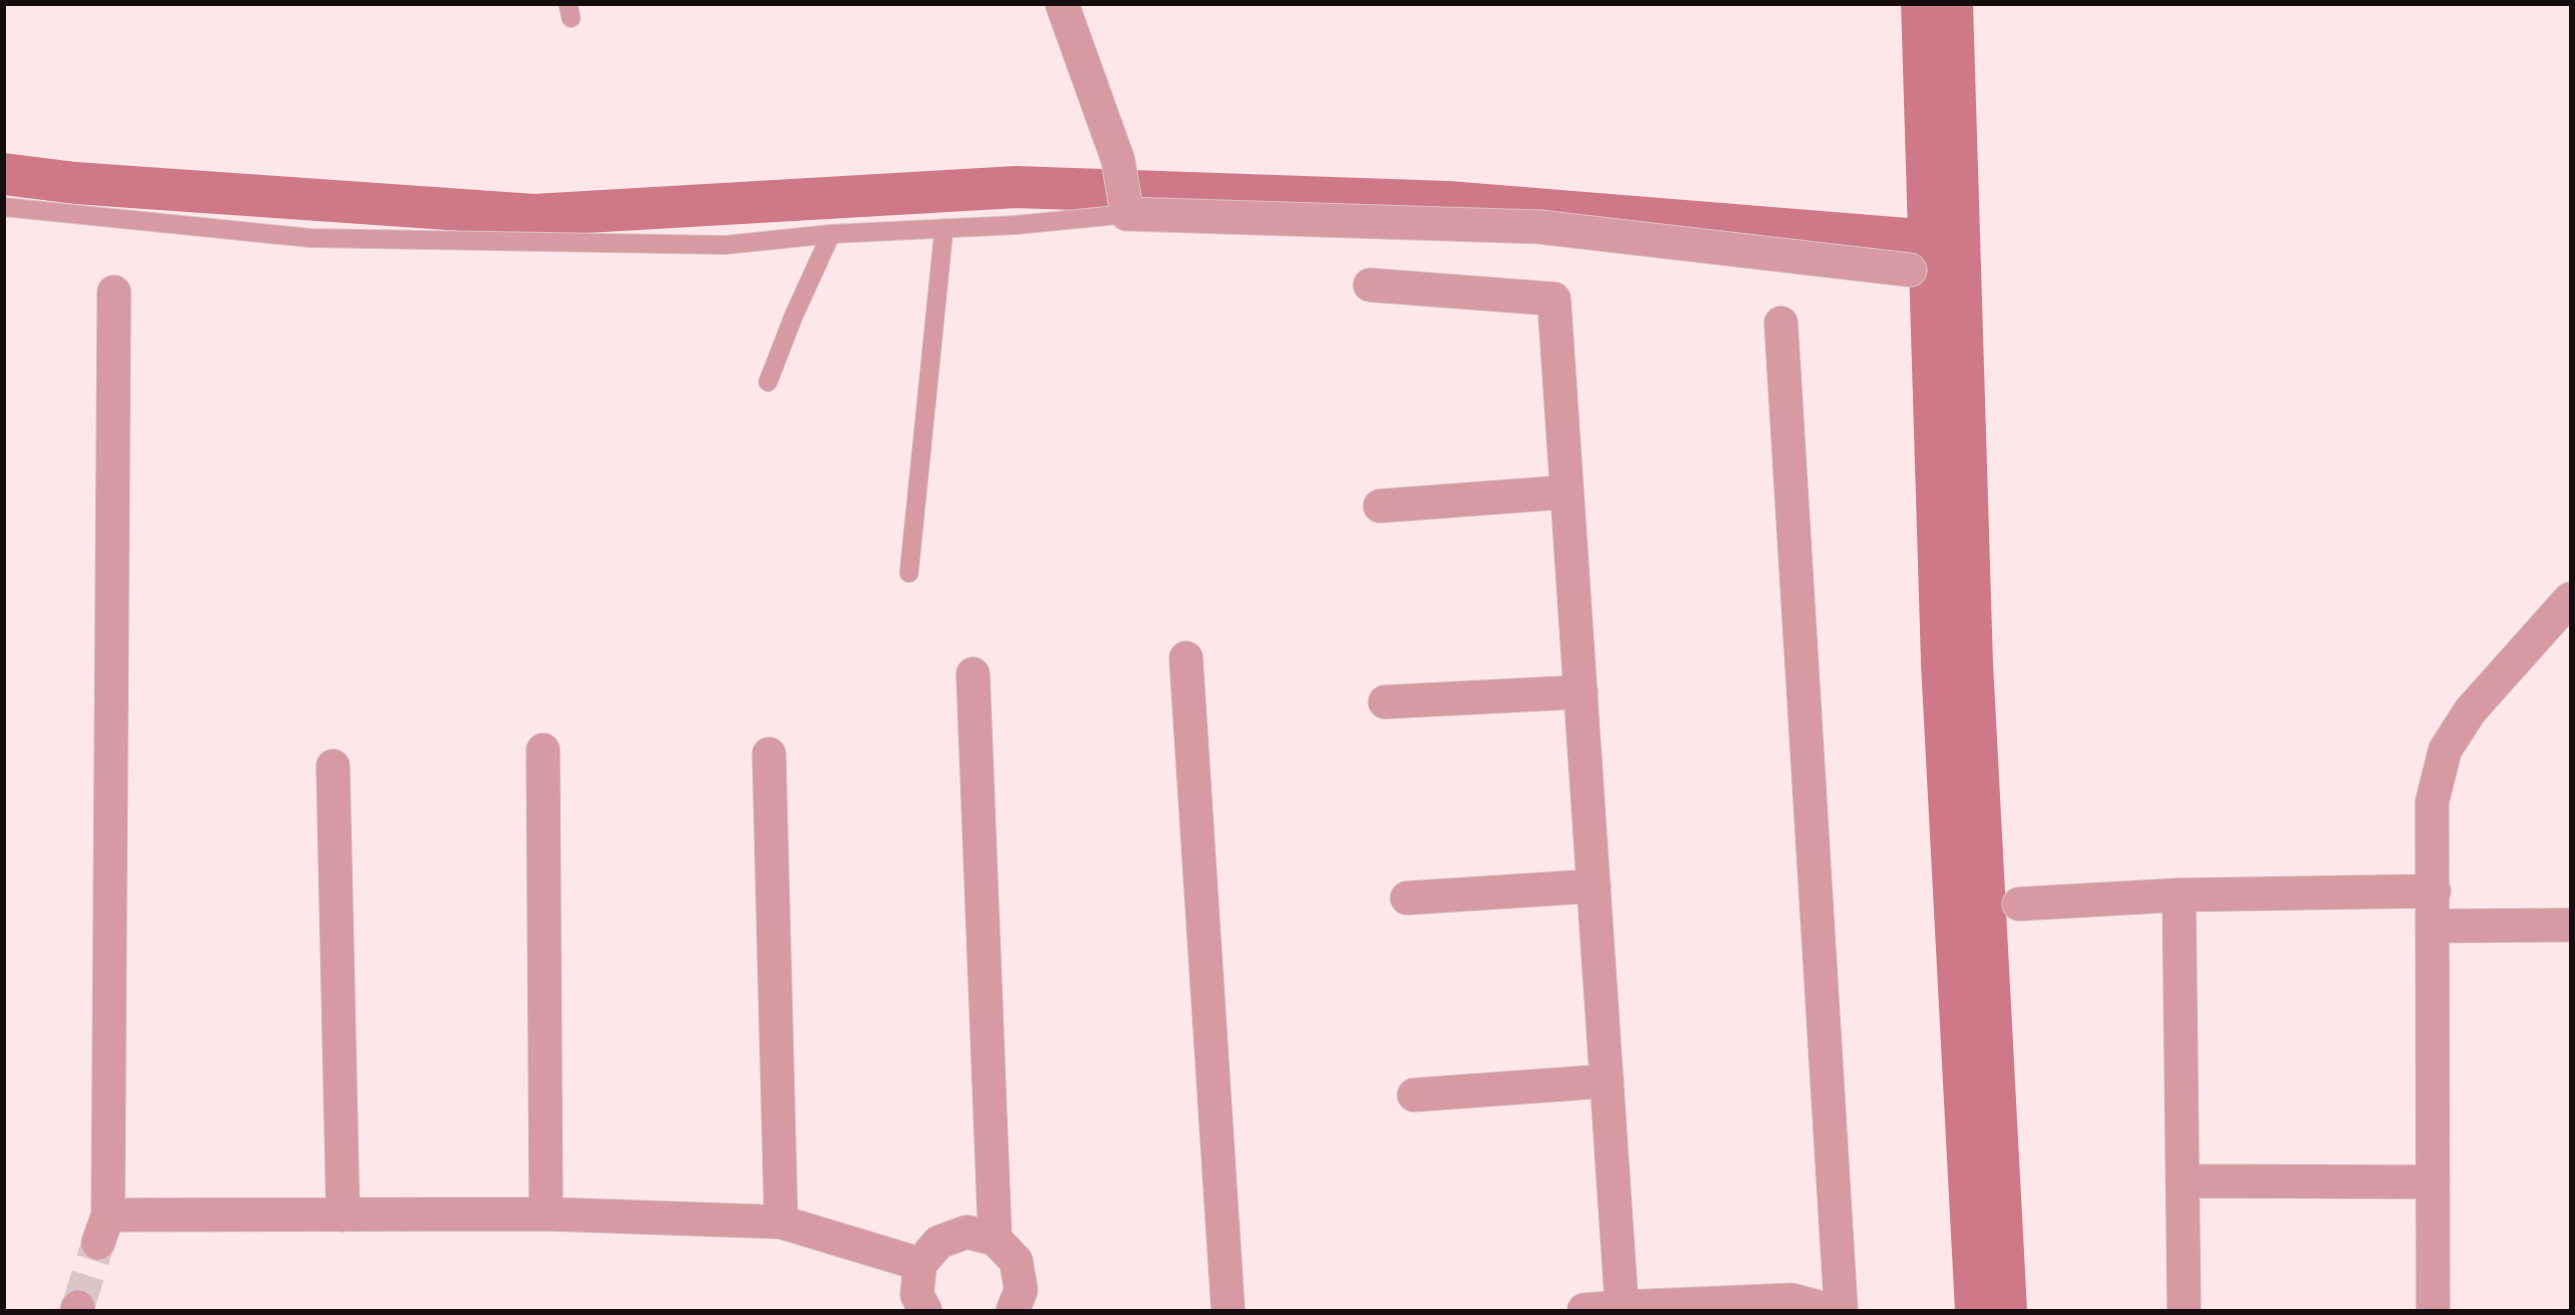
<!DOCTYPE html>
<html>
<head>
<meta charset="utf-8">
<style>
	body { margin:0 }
	#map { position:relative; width:2575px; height:1315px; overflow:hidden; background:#fde7e9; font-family:Montserrat,sans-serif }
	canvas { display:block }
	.frame { position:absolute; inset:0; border:6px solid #160d0e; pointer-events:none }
</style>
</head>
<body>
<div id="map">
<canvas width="2575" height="1315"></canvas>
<div class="frame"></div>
</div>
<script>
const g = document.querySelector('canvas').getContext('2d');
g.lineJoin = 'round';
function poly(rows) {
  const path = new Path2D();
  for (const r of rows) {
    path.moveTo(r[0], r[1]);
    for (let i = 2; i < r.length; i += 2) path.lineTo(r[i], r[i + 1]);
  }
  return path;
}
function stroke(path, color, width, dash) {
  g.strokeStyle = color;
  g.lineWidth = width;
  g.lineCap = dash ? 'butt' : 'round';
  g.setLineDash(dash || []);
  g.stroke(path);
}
const canal = poly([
	[4,174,75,183,534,215,1016,187,1448,202,1944,242]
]);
const river = poly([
	[1937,4,1957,664,1991,1310]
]);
const streetTunnel = poly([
	[78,1307,98,1243]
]);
const lane = poly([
	[568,4,571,18],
	[4,207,310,238,725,245,831,234,1016,225,1127,214],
	[768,382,794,315,831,234],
	[909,573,944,228]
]);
const street = poly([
	[1062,4,1118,160,1127,214,1540,227,1910,270],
	[1370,285,1554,299,1622,1310],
	[1781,323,1841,1310],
	[1380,506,1567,492],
	[1186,658,1228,1310],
	[973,674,995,1239],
	[1385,702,1581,692],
	[543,750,546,1214],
	[769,754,781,1222],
	[333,766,343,1215],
	[2179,895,2184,1310],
	[1407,898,1594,886],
	[2019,904,2179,895,2434,891],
	[2433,926,2570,925],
	[1414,1095,1607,1081],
	[2183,1181,2433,1182],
	[108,1215,546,1214,781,1222,920,1264],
	[98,1243,108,1215,114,292],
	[77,1310,78,1307],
	[925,1310,917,1295,920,1264,939,1242,967,1232,995,1239,1016,1261,1021,1290,1013,1310],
	[1584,1310,1622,1307,1792,1300,1829,1310],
	[2433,1310,2432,802,2445,750,2470,711,2570,599]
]);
stroke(canal, '#cf7988', 42);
stroke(river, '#cf7988', 72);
stroke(streetTunnel, '#dac6c8', 33, [33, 16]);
stroke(lane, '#d8c4c6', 20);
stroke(street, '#d8c4c6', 35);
stroke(lane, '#d799a2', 18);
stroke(street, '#d799a2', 33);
</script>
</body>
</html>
